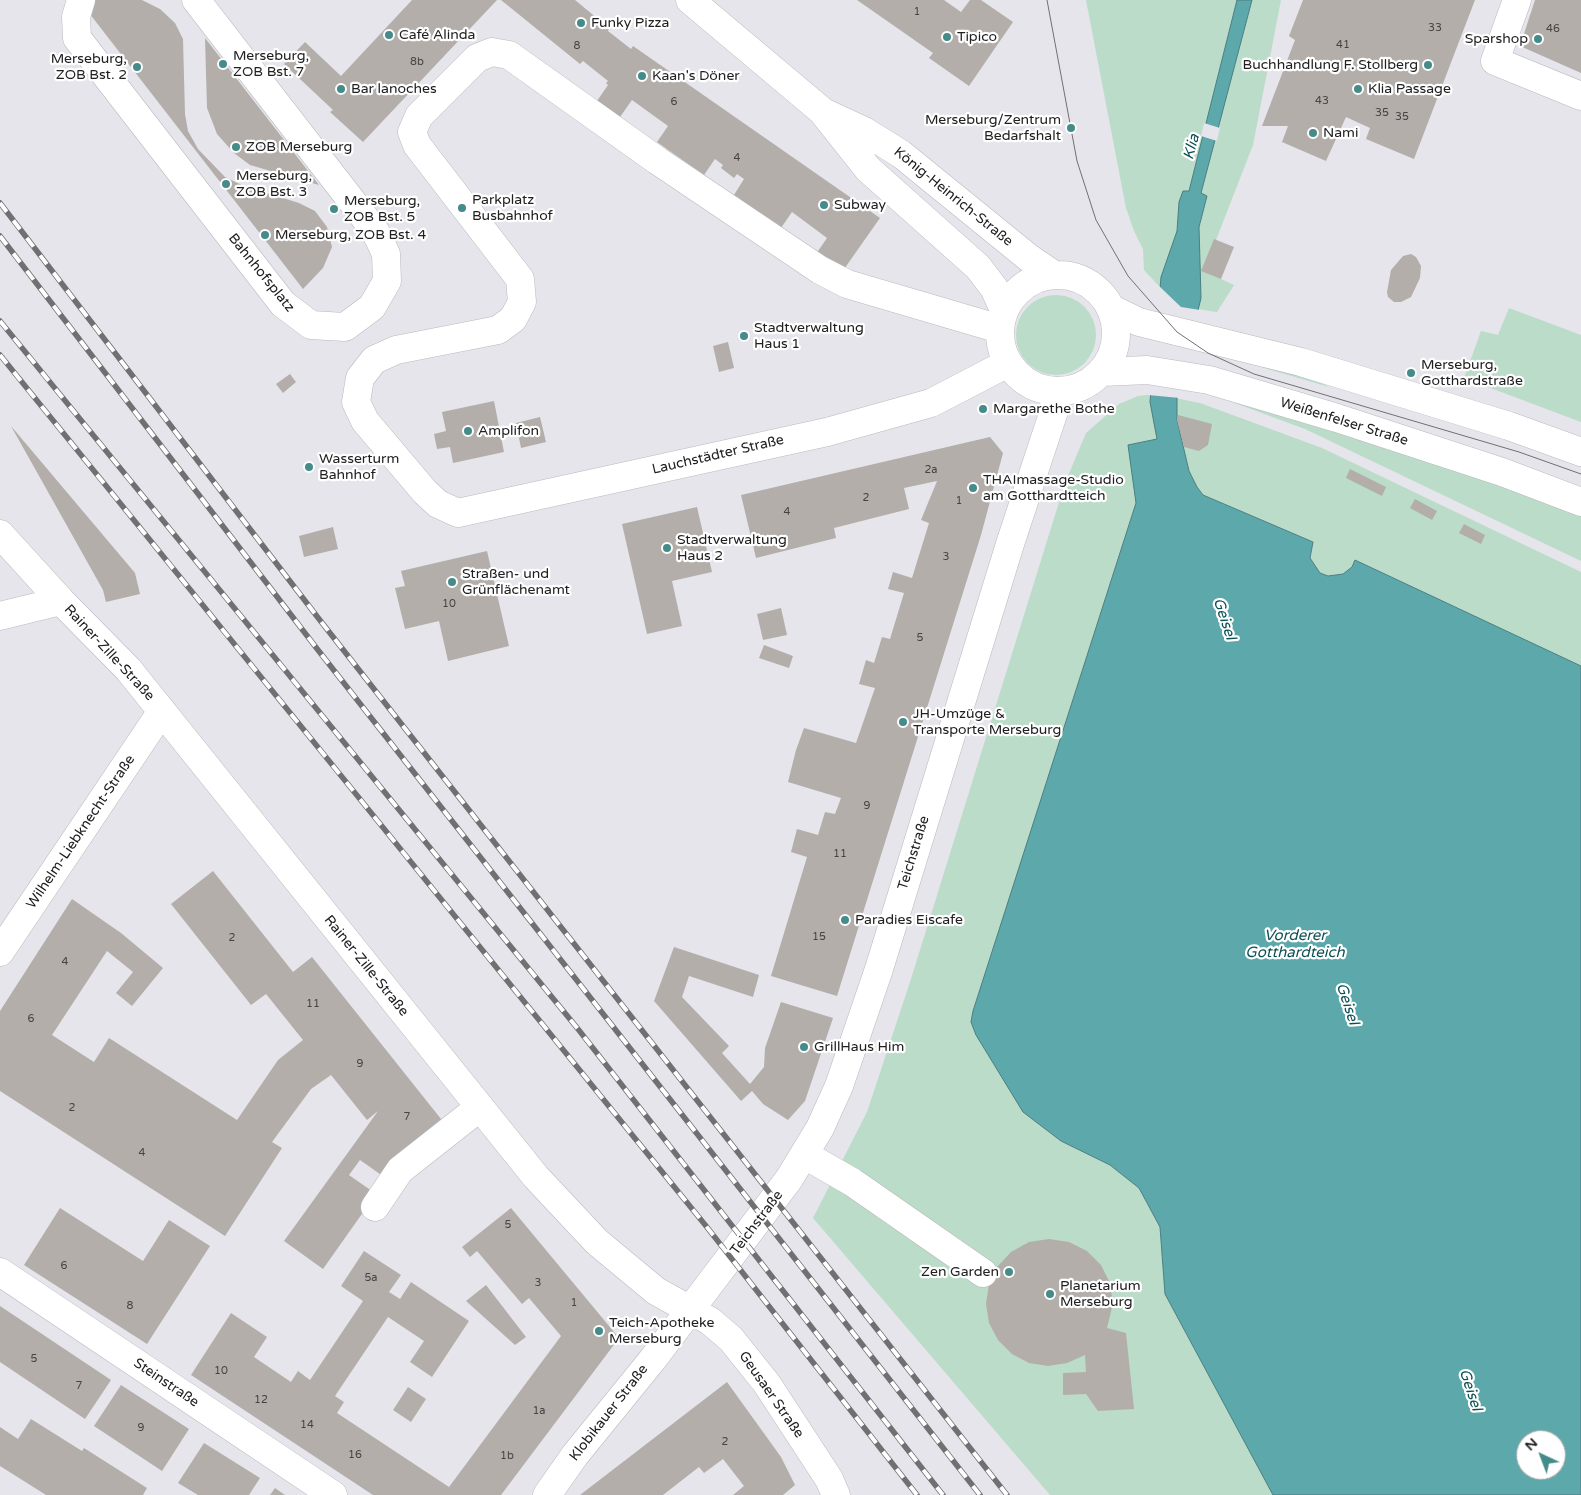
<!DOCTYPE html>
<html>
<head>
<meta charset="utf-8">
<style>
	body { margin:0 }
	#map { position:relative; width:1581px; height:1495px; overflow:hidden; background:#e5e5eb; font-family:"Varela Round",sans-serif }
	canvas { display:block }
	.north { position:absolute; left:1516px; top:1430px; width:50px; height:50px; box-sizing:border-box; background:#fff; border:1px solid #a6a6a7; border-radius:50%; rotate:317deg; font-size:14px; font-weight:700; line-height:20px; text-align:center; color:#202022 }
	.north::after { content:''; display:block; margin:auto; width:18px; height:22px; background:#448b89; clip-path:polygon(50% 0,100% 100%,50% 72%,0 100%) }
</style>
</head>
<body>
<div id="map">
<canvas width="1581" height="1495"></canvas>
<div class="north">N</div>
</div>
<script>
const g = document.querySelector('canvas').getContext('2d');
g.lineJoin = 'round';
function paint(path, color) {
  g.fillStyle = color;
  g.fill(path, 'evenodd');
}
function poly(rows) {
  const path = new Path2D();
  for (const r of rows) {
    if (r.length === 3) {
      path.moveTo(r[0] + r[2], r[1]);
      path.arc(r[0], r[1], r[2], 0, 2 * Math.PI);
      continue;
    }
    path.moveTo(r[0], r[1]);
    for (let i = 2; i < r.length; i += 2) path.lineTo(r[i], r[i + 1]);
  }
  return path;
}
function stroke(path, color, width, dash) {
  g.strokeStyle = color;
  g.lineWidth = width;
  g.lineCap = dash ? 'butt' : 'round';
  g.setLineDash(dash || []);
  g.stroke(path);
}
function drawText(font, color, halo, rows, align = 'center') {
  g.font = font + ' "Varela Round",sans-serif';
  g.lineWidth = 4.5;
  g.setLineDash([]);
  g.textBaseline = 'middle';
  g.strokeStyle = halo;
  g.fillStyle = color;
  for (const [text, x, y, turn = 0] of rows) {
    g.save();
    g.translate(x, y);
    g.rotate((+turn || 0) * Math.PI / 180);
    g.textAlign = isNaN(turn) ? turn : align;
    if (halo) g.strokeText(text, 0, 0);
    g.fillText(text, 0, 0);
    g.restore();
  }
}
const green = poly([
	[1086,0,1281,0,1253,145,1216,240,1221,279,1234,285,1217,312,1197,309,1169,297,1144,270,1143,249,1134,231,1126,208],
	[1056,335,40],
	[1509,308,1581,335,1581,422,1464,378,1481,331,1498,335],
	[1246,362,1300,372,1329,387,1268,369],
	[1155,394,1200,403,1322,448,1581,572,1581,666,1356,560,1352,567,1343,574,1328,576,1320,573,1310,558,1313,542,1203,495,1197,487,1136,504,1043,795,1061,1141,1110,1165,1139,1188,1160,1227,1165,1294,1273,1495,1050,1495,813,1218,867,1112,911,979,1065,483,1086,433,1119,404,1138,396],
	[1230,396,1549,502,1581,514,1581,561,1305,429,1235,403]
]);
const water = poly([
	[1237,0,1252,0,1201,193,1207,196,1199,227,1201,298,1177,397,1177,420,1189,471,1197,487,1203,495,1313,542,1310,558,1320,573,1328,576,1343,574,1352,567,1355,560,1581,666,1581,1495,1273,1495,1165,1294,1160,1227,1139,1188,1110,1165,1061,1141,1023,1112,976,1035,971,1022,973,1011,1136,503,1128,445,1157,439,1150,402,1161,277,1177,231,1179,202,1183,191,1189,191,1237,0],
	[1526,1440,1556,1440,1556,1470,1526,1470,1526,1440]
]);
const pier = poly([
	[1204,123,1220,128,1217,141,1201,136],
	[1157,284,1181,307,1200,310,1180,398,1148,395]
]);
const building = poly([
	[79,0,142,0,160,9,175,23,183,39,185,114,188,131,198,149,225,177,244,186,299,203,315,211,327,227,332,247,323,268,303,289],
	[412,0,497,0,363,142,330,112,333,110,284,64,305,42,341,76],
	[501,0,575,0,609,28,608,31,631,49,633,46,880,218,842,272,816,254,827,238,792,212,781,228,734,195,744,179,737,174,734,178,721,168,723,165,715,159,704,175,657,142,668,126,632,100,620,117,597,101,608,85,606,83,608,81,583,61,580,64],
	[857,0,944,0,961,12,970,0,981,0,1013,22,969,86,929,58,933,53],
	[1303,0,1475,0,1414,159,1366,139,1370,128,1346,117,1326,161,1282,142,1288,126,1262,126,1295,40,1289,36],
	[1535,0,1581,0,1581,73,1520,46],
	[205,38,319,185,250,165,234,153,217,134,207,108],
	[1214,239,1234,247,1221,279,1201,271],
	[1411,254,1416,257,1421,266,1420,278,1411,297,1401,302,1394,302,1388,297,1387,292,1391,270,1403,256],
	[728,342,734,368,719,372,713,346],
	[290,374,296,382,283,393,276,384],
	[494,401,504,452,453,463,450,447,437,449,434,434,446,431,442,412],
	[1178,415,1212,424,1208,445,1199,451,1184,447,1177,420],
	[540,417,546,442,521,448,516,423],
	[11,426,135,573,140,594,106,602,103,590],
	[990,437,1003,453,981,535,837,996,771,976,807,857,791,852,797,829,818,835,825,812,835,814,841,798,788,782,796,750,804,728,856,743,875,688,859,684,866,660,874,663,882,637,890,639,904,593,888,589,893,572,912,578,929,523,921,520,937,481,904,488,909,509,834,528,836,538,756,558,741,495],
	[1350,469,1386,487,1382,496,1346,478],
	[1415,499,1437,511,1432,520,1410,508],
	[697,507,712,572,672,581,682,626,647,634,622,524],
	[1464,524,1485,535,1481,544,1459,533],
	[333,527,338,549,304,557,299,536],
	[487,551,509,646,448,661,439,621,405,629,395,588,405,586,401,571],
	[781,608,787,635,763,640,757,614],
	[764,645,793,656,789,668,759,658],
	[213,871,293,972,312,957,445,1124,387,1179,360,1160,349,1175,376,1194,323,1269,284,1241,378,1111,367,1120,331,1075,311,1089,272,1142,282,1148,225,1236,0,1091,0,1011,72,899,121,933,163,968,132,1006,116,993,133,972,107,951,52,1035,94,1062,109,1038,237,1120,278,1060,303,1040,266,994,251,1005,171,904],
	[674,947,759,975,753,997,689,976,682,997,729,1046,722,1053,750,1084,764,1067,765,1048,781,1002,833,1018,805,1101,788,1120,763,1104,752,1091,741,1101,654,1001],
	[60,1208,143,1261,169,1220,210,1246,147,1344,24,1265],
	[511,1208,619,1338,501,1495,373,1495,191,1375,231,1313,267,1337,254,1357,291,1382,298,1371,310,1380,363,1301,341,1286,364,1251,401,1275,389,1292,400,1299,411,1282,469,1321,432,1377,410,1362,424,1341,388,1317,335,1396,344,1402,337,1413,449,1487,561,1336,529,1298,522,1304,477,1251,470,1257,462,1247],
	[1049,1239,1069,1242,1087,1251,1101,1265,1110,1283,1113,1303,1107,1328,1126,1333,1134,1409,1098,1411,1086,1394,1063,1395,1063,1373,1086,1372,1085,1355,1067,1363,1048,1366,1029,1363,1012,1354,998,1340,989,1323,986,1304,989,1284,997,1267,1011,1252,1029,1242],
	[486,1285,526,1337,515,1345,466,1301],
	[0,1306,111,1380,85,1419,0,1362],
	[727,1382,781,1457,795,1485,783,1495,733,1495,744,1486,723,1459,704,1473,699,1467,663,1495,580,1495],
	[121,1385,189,1429,162,1471,94,1426],
	[408,1387,426,1399,411,1422,393,1410],
	[31,1419,82,1451,84,1448,147,1488,143,1495,46,1495,0,1466,0,1427,18,1439],
	[204,1443,260,1478,249,1495,198,1495,178,1483],
	[275,1488,285,1495,270,1495]
]);
const minor = poly([
	[81,0,76,17,77,38,283,304,311,325,345,327,372,307,387,281,386,254,381,243,375,231,196,0],
	[1517,0,1495,61,1581,96],
	[1000,329,847,284,820,270,658,161,509,55,492,52,477,58,419,116,412,132,417,145,520,279,522,302,513,319,498,330,396,350,374,360,360,378,356,402,365,421,425,492,438,504,458,513,827,432,931,403,1008,363],
	[0,534,61,601,128,669,536,1177,597,1242,656,1291,710,1321,731,1339,767,1384,829,1479,836,1495],
	[0,616,61,601],
	[0,952,162,711],
	[805,1155,852,1182,983,1273],
	[375,1207,400,1170,480,1107],
	[0,1272,333,1495],
	[547,1495,575,1455,653,1359,789,1179,820,1128,839,1086,879,969,1010,544,1054,411,1055,391]
]);
const major = poly([
	[690,0,822,111,868,169,978,267,994,288,1004,310],
	[825,113,864,131,901,154,1029,258,1054,275],
	[1058,333,58],
	[1110,308,1139,322,1301,362,1509,426,1581,452],
	[1102,372,1147,370,1209,380,1337,418,1502,472,1581,502]
]);
const tram = poly([
	[1047,0,1077,161,1096,220,1128,276,1177,332,1208,353,1254,374,1519,452,1581,474]
]);
const rail = poly([
	[0,203,319,619,1007,1495],
	[0,236,318,650,980,1495],
	[0,321,578,1029,943,1495],
	[0,355,706,1226,917,1495]
]);
const markers = [
	[581,23,5,"#448b89"],
	[389,35,5,"#448b89"],
	[947,37,5,"#448b89"],
	[1538,39,5,"#448b89"],
	[223,64,5,"#448b89"],
	[1428,65,5,"#448b89"],
	[137,67,5,"#448b89"],
	[642,76,5,"#448b89"],
	[341,89,5,"#448b89"],
	[1358,89,5,"#448b89"],
	[1071,128,5,"#448b89"],
	[1313,133,5,"#448b89"],
	[236,147,5,"#448b89"],
	[226,184,5,"#448b89"],
	[824,205,5,"#448b89"],
	[462,208,5,"#448b89"],
	[334,209,5,"#448b89"],
	[265,235,5,"#448b89"],
	[744,336,5,"#448b89"],
	[1411,373,5,"#448b89"],
	[983,409,5,"#448b89"],
	[468,431,5,"#448b89"],
	[309,467,5,"#448b89"],
	[973,488,5,"#448b89"],
	[667,548,5,"#448b89"],
	[452,582,5,"#448b89"],
	[903,722,5,"#448b89"],
	[845,920,5,"#448b89"],
	[804,1047,5,"#448b89"],
	[1009,1272,5,"#448b89"],
	[1050,1294,5,"#448b89"],
	[599,1331,5,"#448b89"]
];
const numberNames = [
	["1",917,12],
	["33",1435,28],
	["46",1553,29],
	["41",1343,45],
	["8",577,46],
	["8b",417,62],
	["43",1322,101],
	["6",674,102],
	["35",1382,113],
	["35",1402,117],
	["4",737,158],
	["2a",931,470],
	["2",866,498],
	["1",959,501],
	["4",787,512],
	["3",946,557],
	["10",449,604],
	["5",920,638],
	["9",867,806],
	["11",840,854],
	["15",819,937],
	["2",232,938],
	["4",65,962],
	["11",313,1004],
	["6",31,1019],
	["9",360,1064],
	["2",72,1108],
	["7",407,1117],
	["4",142,1153],
	["5",508,1225],
	["6",64,1266],
	["5a",371,1278],
	["3",538,1283],
	["1",574,1303],
	["8",130,1306],
	["5",34,1359],
	["10",221,1371],
	["7",79,1386],
	["12",261,1400],
	["1a",539,1411],
	["14",307,1425],
	["9",141,1428],
	["2",725,1442],
	["16",355,1455],
	["1b",507,1456]
];
const poiNames = [
	["Funky Pizza",591,23],
	["Café Alinda",399,35],
	["Tipico",957,37],
	["Sparshop",1528,39,"right"],
	["Merseburg,",233,56],
	["ZOB Bst. 7",233,72],
	["Merseburg,",127,59,"right"],
	["ZOB Bst. 2",127,75,"right"],
	["Buchhandlung F. Stollberg",1418,65,"right"],
	["Kaan's Döner",652,76],
	["Bar lanoches",351,89],
	["Klia Passage",1368,89],
	["Merseburg/Zentrum",1061,120,"right"],
	["Bedarfshalt",1061,136,"right"],
	["Nami",1323,133],
	["ZOB Merseburg",246,147],
	["Merseburg,",236,176],
	["ZOB Bst. 3",236,192],
	["Parkplatz",472,200],
	["Busbahnhof",472,216],
	["Merseburg,",344,201],
	["ZOB Bst. 5",344,217],
	["Subway",834,205],
	["Merseburg, ZOB Bst. 4",275,235],
	["Stadtverwaltung",754,328],
	["Haus 1",754,344],
	["Merseburg,",1421,365],
	["Gotthardstraße",1421,381],
	["Margarethe Bothe",993,409],
	["Amplifon",478,431],
	["Wasserturm",319,459],
	["Bahnhof",319,475],
	["THAImassage-Studio",983,480],
	["am Gotthardtteich",983,496],
	["Stadtverwaltung",677,540],
	["Haus 2",677,556],
	["Straßen- und",462,574],
	["Grünflächenamt",462,590],
	["JH-Umzüge &",913,714],
	["Transporte Merseburg",913,730],
	["Paradies Eiscafe",855,920],
	["GrillHaus Him",814,1047],
	["Zen Garden",999,1272,"right"],
	["Planetarium",1060,1286],
	["Merseburg",1060,1302],
	["Teich-Apotheke",609,1323],
	["Merseburg",609,1339]
];
const streetNames = [
	["König-Heinrich-Straße",953,197,39],
	["Bahnhofsplatz",261,273,51],
	["Weißenfelser Straße",1344,422,17],
	["Lauchstädter Straße",718,455,-13],
	["Rainer-Zille-Straße",109,653,47],
	["Wilhelm-Liebknecht-Straße",81,832,-56],
	["Teichstraße",914,853,-73],
	["Rainer-Zille-Straße",366,966,51],
	["Teichstraße",757,1223,-53],
	["Steinstraße",166,1383,34],
	["Geusaer Straße",771,1395,55],
	["Klobikauer Straße",609,1413,-52]
];
const waterNames = [
	["Klia",1192,147,-75],
	["Geisel",1224,619,72],
	["Vorderer",1295,936],
	["Gotthardteich",1295,953],
	["Geisel",1347,1004,72],
	["Geisel",1470,1390,72]
];
paint(green, '#badcc8');
paint(water, '#5da8ab');
stroke(water, '#4b7f82', 1);
paint(pier, '#e5e5eb');
paint(building, '#b3aeaa');
stroke(minor, '#b9b9bf', 29);
stroke(major, '#b9b9bf', 29);
stroke(minor, '#fff', 28);
stroke(major, '#fff', 28);
stroke(tram, '#707073', 1);
stroke(rail, '#707073', 5.5);
stroke(rail, '#fff', 4, [11]);
for (const [x, y, r, color] of markers) {
  const dot = new Path2D();
  dot.arc(x, y, r, 0, 2 * Math.PI);
  g.fillStyle = color;
  g.fill(dot);
  stroke(dot, '#fff', 2);
}
drawText('11px', '#454444', null, numberNames);
drawText('14px', '#202022', '#fff', poiNames, 'left');
drawText('14px', '#202022', '#fff', streetNames);
drawText('italic 15px', '#0d5053', '#fff', waterNames);
</script>
</body>
</html>
